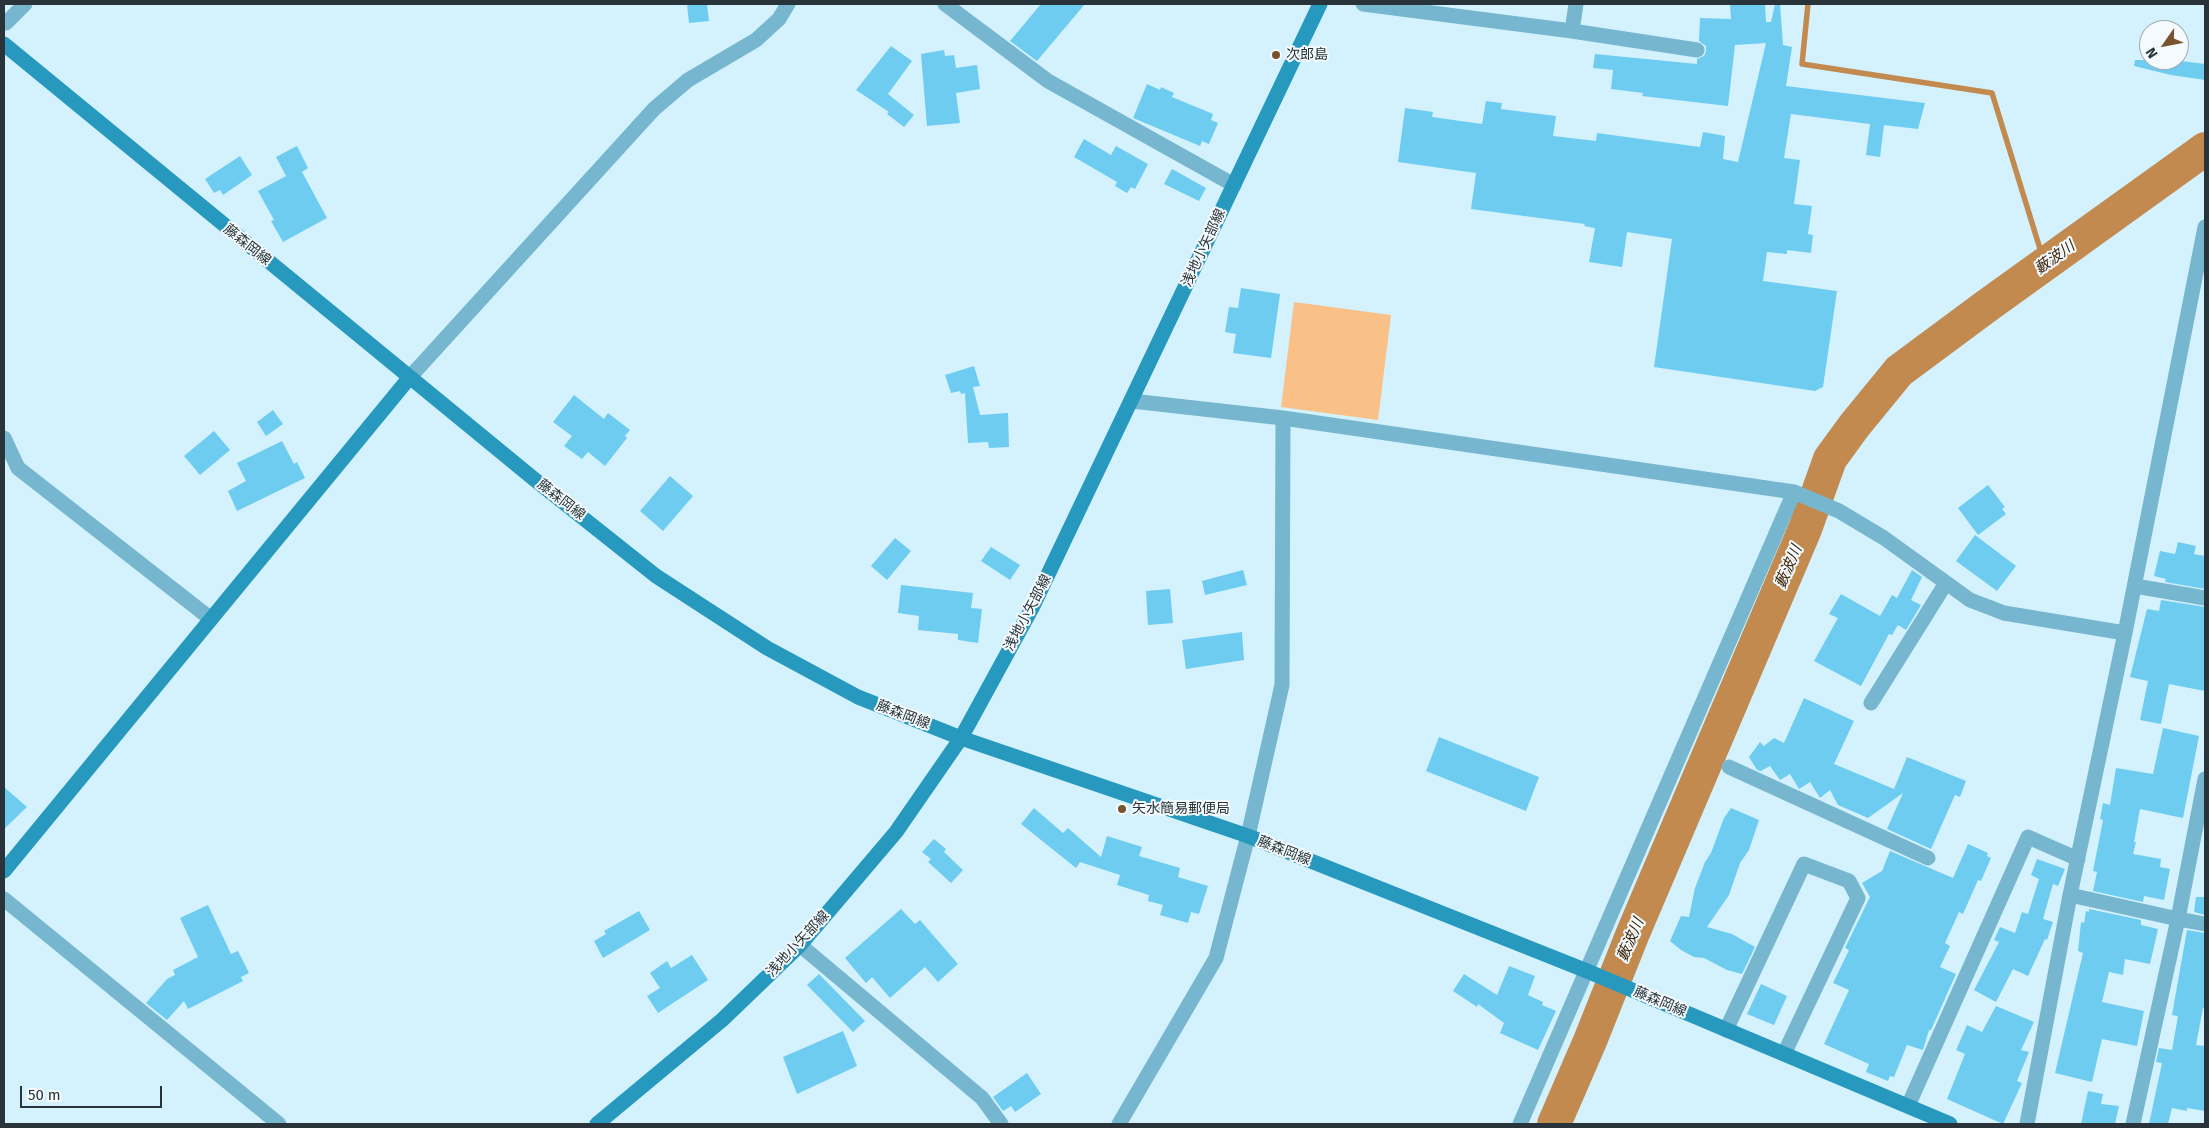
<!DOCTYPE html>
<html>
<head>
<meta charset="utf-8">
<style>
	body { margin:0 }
	#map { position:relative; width:2209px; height:1128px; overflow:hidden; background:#d3f2fe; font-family:"Fira Sans",sans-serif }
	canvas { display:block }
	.frame { position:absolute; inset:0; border:5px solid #283439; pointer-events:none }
	.north { position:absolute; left:2139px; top:20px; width:50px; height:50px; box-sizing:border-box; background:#f4fafd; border:1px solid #a2abaf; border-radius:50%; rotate:237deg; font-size:14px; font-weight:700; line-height:20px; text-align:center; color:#283439 }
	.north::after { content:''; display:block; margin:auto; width:18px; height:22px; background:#77542d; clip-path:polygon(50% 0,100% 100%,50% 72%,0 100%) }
	.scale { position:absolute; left:20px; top:1086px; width:142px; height:22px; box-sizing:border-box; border:2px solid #283439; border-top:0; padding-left:6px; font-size:15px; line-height:18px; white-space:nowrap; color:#283439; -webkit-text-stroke:4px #f4fafd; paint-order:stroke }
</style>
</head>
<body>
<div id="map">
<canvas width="2209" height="1128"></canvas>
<div class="frame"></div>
<div class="north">N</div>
<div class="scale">50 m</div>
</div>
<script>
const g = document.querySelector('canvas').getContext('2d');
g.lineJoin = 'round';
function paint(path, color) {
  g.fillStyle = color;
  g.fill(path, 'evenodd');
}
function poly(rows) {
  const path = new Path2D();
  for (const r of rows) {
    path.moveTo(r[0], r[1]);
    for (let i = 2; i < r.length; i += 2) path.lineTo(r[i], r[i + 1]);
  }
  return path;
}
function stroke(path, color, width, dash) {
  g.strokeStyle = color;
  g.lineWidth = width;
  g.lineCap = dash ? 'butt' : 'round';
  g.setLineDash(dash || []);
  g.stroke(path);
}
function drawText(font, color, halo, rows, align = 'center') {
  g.font = font + ' "Fira Sans","Noto Sans JP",sans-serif';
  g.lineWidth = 4;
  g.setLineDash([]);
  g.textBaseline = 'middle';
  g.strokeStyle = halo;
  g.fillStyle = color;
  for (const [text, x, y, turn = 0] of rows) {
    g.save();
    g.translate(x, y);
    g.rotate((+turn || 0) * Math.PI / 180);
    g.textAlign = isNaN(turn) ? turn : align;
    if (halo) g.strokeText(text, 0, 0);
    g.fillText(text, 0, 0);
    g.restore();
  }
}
const green = poly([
	[1294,302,1391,315,1378,420,1281,407]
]);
const stream = poly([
	[1808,4,1802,64,1992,93,2045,265]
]);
const river = poly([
	[1554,1124,1590,1041,1633,933,1805,529,1830,459,1854,426,1899,371,1988,305,2205,149]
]);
const building = poly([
	[687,4,707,4,709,21,689,23],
	[1041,4,1085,4,1037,61,1010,41],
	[1730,4,1765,4,1766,22,1771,22,1775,4,1780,4,1783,45,1792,47,1786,86,1925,103,1918,129,1884,125,1880,157,1866,155,1870,124,1791,114,1784,158,1800,160,1794,204,1812,206,1808,234,1813,235,1811,253,1787,250,1787,254,1767,252,1763,281,1837,291,1823,387,1815,391,1654,367,1672,239,1627,232,1622,267,1589,262,1595,228,1584,226,1585,224,1471,209,1476,173,1398,162,1405,108,1433,112,1432,117,1482,124,1486,101,1502,103,1501,109,1556,116,1553,136,1596,141,1597,133,1700,147,1703,132,1725,136,1723,159,1738,162,1766,43,1735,45,1728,106,1642,96,1643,93,1611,89,1613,70,1593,68,1595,54,1697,64,1697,59,1704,56,1706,51,1706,46,1699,41,1700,18,1731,19],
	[891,46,912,61,888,94,914,115,904,127,887,114,889,112,856,90],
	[944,50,945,56,954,55,956,68,977,65,980,89,956,93,960,123,927,126,921,54],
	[2135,60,2174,60,2205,64,2205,80,2171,75,2134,66],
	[1147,84,1160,90,1161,87,1174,93,1172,97,1213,114,1211,120,1218,123,1209,144,1202,141,1200,146,1133,118],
	[1084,139,1111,155,1116,146,1148,164,1135,189,1131,187,1127,193,1115,186,1117,182,1074,157],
	[297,146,308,168,302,172,327,218,283,242,271,221,274,220,258,191,286,176,276,157],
	[240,156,252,175,223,195,220,190,214,193,205,179],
	[1172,169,1206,188,1199,201,1164,184],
	[1241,288,1280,294,1271,358,1233,353,1236,334,1225,332,1229,307,1238,308],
	[974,366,980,386,973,387,980,415,1008,413,1009,447,989,448,988,442,968,443,965,393,961,394,960,391,951,393,945,375],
	[574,395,604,419,608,413,630,430,625,436,627,438,605,466,588,452,582,459,564,446,572,436,553,422],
	[273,410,283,424,266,436,257,422],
	[214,431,230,450,200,475,184,456],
	[282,441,294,464,297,462,305,478,237,511,228,491,246,481,237,463],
	[670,476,693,496,663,531,640,511],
	[1988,485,2005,507,2002,509,2006,514,1978,535,1958,508],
	[1975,535,2016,566,1997,591,1956,561],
	[895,538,911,551,887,580,871,566],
	[2178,542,2196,546,2194,554,2205,556,2205,589,2165,582,2166,579,2154,576,2160,551,2175,554],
	[991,547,1020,565,1010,580,981,561],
	[1243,570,1247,585,1205,595,1202,581],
	[1912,570,1922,577,1911,600,1921,605,1906,630,1898,625,1892,635,1889,634,1861,686,1814,661,1838,618,1829,614,1841,594,1880,616,1892,595,1897,598],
	[901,585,973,593,971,608,982,609,978,643,958,640,958,634,918,630,919,616,898,613],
	[1170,589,1173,623,1148,625,1146,591],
	[2161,600,2205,607,2205,691,2169,684,2161,724,2140,720,2148,681,2130,677,2147,609,2159,611],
	[1242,632,1244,660,1186,669,1182,640],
	[1804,698,1854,721,1834,764,1894,789,1907,757,1966,781,1960,797,1955,795,1931,849,1887,829,1903,793,1868,818,1838,805,1830,790,1820,798,1810,782,1799,789,1790,774,1780,780,1770,766,1761,771,1757,770,1749,757,1760,742,1764,746,1774,738,1784,743],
	[2163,728,2199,736,2183,818,2140,809,2134,842,2136,842,2133,854,2161,859,2160,867,2170,869,2164,900,2144,896,2143,902,2093,891,2097,872,2093,871,2103,820,2100,819,2103,803,2110,805,2116,768,2153,774],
	[1439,737,1539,777,1526,811,1426,771],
	[4,787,27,807,4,829],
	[1034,808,1063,833,1068,828,1101,857,1107,836,1142,847,1139,856,1180,868,1178,877,1208,886,1199,914,1191,912,1188,923,1160,915,1163,905,1148,901,1149,895,1117,885,1120,875,1080,862,1076,868,1021,824],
	[1731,808,1759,820,1749,850,1740,863,1729,895,1707,927,1732,934,1755,947,1742,974,1727,970,1704,958,1694,957,1681,950,1670,941,1681,916,1689,917,1695,888,1705,862,1711,853,1724,818],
	[934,839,946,849,944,852,963,870,951,883,928,862,931,859,922,852],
	[1968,844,1988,853,1987,856,1991,858,1981,881,1978,880,1963,914,1959,912,1945,943,1950,946,1940,967,1956,974,1931,1030,1929,1030,1923,1050,1907,1045,1894,1077,1890,1076,1888,1081,1866,1072,1869,1064,1824,1044,1849,990,1833,983,1849,950,1845,948,1870,897,1862,883,1882,871,1890,851,1953,878],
	[2037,859,2065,869,2058,886,2053,884,2043,919,2053,922,2047,940,2045,939,2028,976,2013,969,1996,1002,1974,990,1999,942,1994,940,2000,927,2015,933,2022,912,2028,914,2039,879,2031,875],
	[2196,897,2205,897,2205,915,2194,912],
	[208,905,231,954,238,951,249,973,241,977,243,981,188,1009,184,1001,167,1020,146,1003,167,979,175,975,173,970,198,957,180,918],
	[901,909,915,924,920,920,958,964,938,982,925,967,890,998,872,977,866,983,845,958],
	[2089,909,2141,920,2141,925,2158,929,2150,964,2125,959,2123,975,2109,972,2102,1002,2144,1011,2137,1046,2102,1039,2092,1082,2055,1073,2083,953,2078,951,2081,922,2084,923,2086,911,2089,912],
	[639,911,650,930,603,958,594,941,606,934,604,931],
	[2187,930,2205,933,2205,1008,2203,1008,2196,1045,2205,1046,2205,1111,2187,1108,2187,1111,2172,1108,2168,1124,2149,1124,2162,1063,2156,1062,2159,1048,2172,1050,2178,1016,2172,1015],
	[692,955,708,980,658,1013,647,996,660,988,650,973,667,961,671,968],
	[1509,966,1535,976,1528,995,1543,1002,1542,1005,1556,1011,1538,1050,1500,1033,1504,1023,1478,1004,1477,1007,1453,991,1464,974,1497,995],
	[819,974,865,1021,853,1032,807,985],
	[1761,984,1787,996,1774,1025,1747,1014],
	[1996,1006,2034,1022,2021,1050,2029,1052,2017,1081,2022,1083,2003,1124,1947,1099,1965,1054,1956,1050,1967,1025,1982,1032],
	[843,1031,857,1066,797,1094,783,1057],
	[1027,1073,1041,1094,1015,1112,1011,1106,1003,1111,993,1097],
	[2088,1091,2103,1094,2101,1104,2119,1106,2115,1124,2081,1124]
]);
const street = poly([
	[945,4,1048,81,1234,185],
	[1363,4,1572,31,1697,50],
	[6,23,25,4],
	[1572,31,1576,4],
	[410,377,654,109,688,80,756,40,779,19,788,4],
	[1132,401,1283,418,1794,492,1839,511,1884,538,1970,600,2004,613,2125,633],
	[4,438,18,468,211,619],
	[2135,586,2205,598],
	[1871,703,1946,583],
	[1729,767,1928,858],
	[2205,779,2178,919,2205,924],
	[2070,895,2178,919,2133,1124],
	[4,899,279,1124],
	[800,945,982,1098,1001,1124],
	[1726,1030,1804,864,1849,881,1858,898,1784,1054],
	[1908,1106,2028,837,2078,859],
	[1119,1124,1216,958,1248,836,1282,685,1283,418],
	[1520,1124,1794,492],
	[2027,1124,2070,895,2125,633,2205,227]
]);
const secondary = poly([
	[4,44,534,479,656,576,767,648,858,697,961,738,1248,836,1587,971,1950,1124],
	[4,871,410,377],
	[597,1124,722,1020,800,945,896,832,961,738,1032,608,1320,4]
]);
const markers = [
	[1276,55,5,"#77542d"],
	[1122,809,5,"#77542d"]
];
const poiNames = [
	["次郎島",1286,55],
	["矢水簡易郵便局",1132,809]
];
const streetNames = [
	["藤森岡線",247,245,39],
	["浅地小矢部線",1204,248,-65],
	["藤森岡線",561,500,38],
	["浅地小矢部線",1028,613,-62],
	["藤森岡線",903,715,21],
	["藤森岡線",1284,851,22],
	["浅地小矢部線",798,944,-47],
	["藤森岡線",1660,1002,23]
];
const waterNames = [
	["藪波川",2055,258,-36],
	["藪波川",1789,567,-67],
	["藪波川",1631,940,-67]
];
paint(green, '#f9c187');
stroke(stream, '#c28a4e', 5.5);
stroke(river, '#c28a4e', 34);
paint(building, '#6eccf0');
stroke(street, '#77b6cf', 15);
stroke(secondary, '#2799be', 15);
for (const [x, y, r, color] of markers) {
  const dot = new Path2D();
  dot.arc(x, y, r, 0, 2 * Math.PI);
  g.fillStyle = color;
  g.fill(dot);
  stroke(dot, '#f4fafd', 2);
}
drawText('14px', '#283439', '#f4fafd', poiNames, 'left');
drawText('14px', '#283439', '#f4fafd', streetNames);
drawText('italic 15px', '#40280e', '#f4fafd', waterNames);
</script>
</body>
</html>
